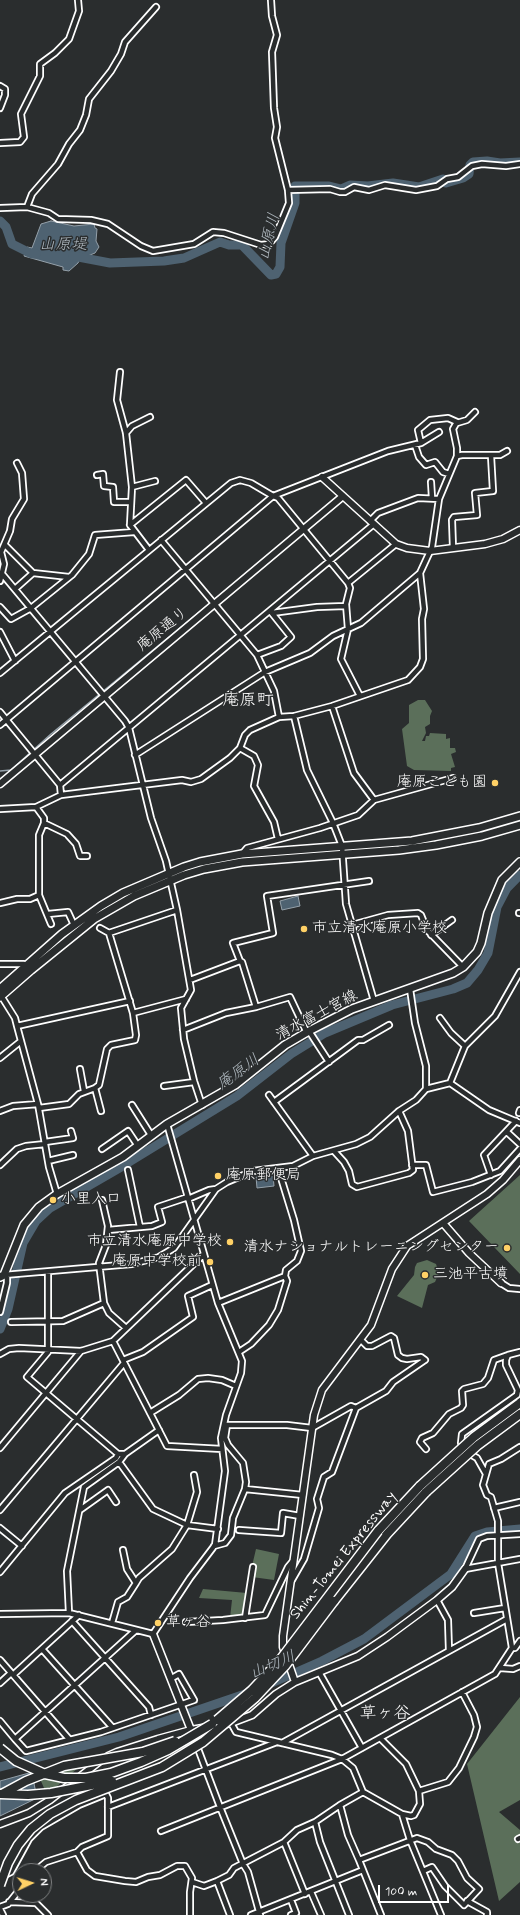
<!DOCTYPE html>
<html>
<head>
<meta charset="utf-8">
<style>
	body { margin:0 }
	#map { position:relative; width:520px; height:1915px; overflow:hidden; background:#2a2d2e; font-family:Mynerve,sans-serif }
	canvas { display:block }
	.north { position:absolute; left:12px; top:1863px; width:40px; height:40px; box-sizing:border-box; background:#2a2d2e; border:1px solid #7f8182; border-radius:50%; rotate:86deg; font-size:11px; font-weight:700; line-height:16px; text-align:center; color:#fff }
	.north::after { content:''; display:block; margin:auto; width:14px; height:18px; background:#ffd166; clip-path:polygon(50% 0,100% 100%,50% 72%,0 100%) }
	.scale { position:absolute; left:378px; top:1885px; width:71px; height:18px; box-sizing:border-box; border:2px solid #fff; border-top:0; padding-left:5px; font-size:12px; line-height:14px; white-space:nowrap; color:#fff; -webkit-text-stroke:3px #2a2d2e; paint-order:stroke }
</style>
</head>
<body>
<div id="map">
<canvas width="520" height="1915"></canvas>
<div class="north">N</div>
<div class="scale">100 m</div>
</div>
<script>
const g = document.querySelector('canvas').getContext('2d');
g.lineJoin = 'round';
function paint(path, color) {
  g.fillStyle = color;
  g.fill(path, 'evenodd');
}
function poly(rows) {
  const path = new Path2D();
  for (const r of rows) {
    path.moveTo(r[0], r[1]);
    for (let i = 2; i < r.length; i += 2) path.lineTo(r[i], r[i + 1]);
  }
  return path;
}
function stroke(path, color, width, dash) {
  g.strokeStyle = color;
  g.lineWidth = width;
  g.lineCap = dash ? 'butt' : 'round';
  g.setLineDash(dash || []);
  g.stroke(path);
}
function drawText(font, color, halo, rows, align = 'center') {
  g.font = font + ' Mynerve,"Klee One",sans-serif';
  g.lineWidth = 3;
  g.setLineDash([]);
  g.textBaseline = 'middle';
  g.strokeStyle = halo;
  g.fillStyle = color;
  for (const [text, x, y, turn = 0] of rows) {
    g.save();
    g.translate(x, y);
    g.rotate((+turn || 0) * Math.PI / 180);
    g.textAlign = isNaN(turn) ? turn : align;
    if (halo) g.strokeText(text, 0, 0);
    g.fillText(text, 0, 0);
    g.restore();
  }
}
const green = poly([
	[418,700,425,700,432,711,430,716,430,724,425,727,426,733,422,741,425,741,426,736,429,736,430,733,446,734,446,739,450,738,450,748,455,748,456,752,451,754,455,767,451,768,451,771,414,770,407,766,402,729,409,723,409,705],
	[520,1175,520,1274,469,1221],
	[427,1260,436,1264,439,1273,435,1282,428,1285,422,1308,397,1296,414,1275,415,1267,417,1263],
	[256,1549,279,1554,274,1580,252,1577,252,1566],
	[203,1589,247,1593,244,1614,230,1618,232,1600,199,1598],
	[520,1697,520,1800,499,1812,520,1830,520,1882,499,1901,467,1764],
	[79,1767,47,1795,38,1774]
]);
const water = poly([
	[51,221,74,226,94,224,95,228,97,229,96,241,99,247,95,253,80,259,78,263,69,271,63,270,63,267,24,256,27,247,32,248,41,224,51,221],
	[298,896,300,906,282,910,280,901,298,896],
	[273,1175,274,1186,257,1188,256,1177,273,1175],
	[29,1773,32,1774,37,1798,0,1816,0,1781,29,1773]
]);
const stream = poly([
	[0,771,11,770,51,734,248,572]
]);
const river = poly([
	[0,221,6,227,12,244,32,254,36,254],
	[73,256,110,263,164,261,184,258,220,242,229,245,242,245,271,275,276,274,280,267,281,243,295,203,295,186,329,186,341,189,350,185,368,186,393,183,419,187,443,179,446,183,463,178,469,174,470,165,473,162,487,161,500,163,520,162],
	[0,1329,8,1309,23,1243,36,1221,50,1208,121,1167,237,1096,291,1054,325,1033,392,1005,453,989,467,983,478,970,488,953,497,907,507,888,520,875],
	[267,1685,322,1661,364,1639,451,1574,475,1536,487,1532,520,1529],
	[0,1767,119,1737,248,1693]
]);
const minor = poly([
	[0,86,5,89,5,95,0,108],
	[0,143,20,142,24,137,21,114,40,76,40,64,55,53,69,39,79,11,78,0],
	[288,190,330,189,340,192,345,192,354,187,369,190,385,185,416,190,437,186,447,179,458,177,472,166,482,164,506,166,520,164],
	[27,207,32,194,58,164,69,144,80,130,86,115,89,99,111,71,121,54,125,42,156,7],
	[0,208,27,207,49,213,58,219,91,220,108,224,141,246,153,251,194,244,213,232,224,233,261,245,269,244,275,237,289,203,288,190,275,138,277,127,274,108,272,52,277,35,272,16,271,0],
	[120,372,117,400,126,433,132,487],
	[126,433,132,426,150,417],
	[421,443,439,432],
	[415,445,419,457,426,465,435,462,443,472,449,474],
	[457,456,457,448,453,429,457,422,457,423,467,420,475,412],
	[97,475,103,474,104,486,113,487,114,502,131,502],
	[431,482,432,498],
	[370,521,378,513,418,498,439,499],
	[130,525,186,480,206,503],
	[161,540,257,655,274,691,279,717],
	[5,545,33,573,69,577],
	[453,548,452,520,454,517,477,515,475,493,493,491,491,456],
	[149,550,130,525,132,487,155,481],
	[3,575,125,721,129,728,151,818,166,861,177,910,191,990,181,1008,184,1039,194,1081,202,1105],
	[0,581,4,564,1,552,10,531,12,519,24,499,22,473,17,463],
	[348,583,350,588,346,604,348,629,341,659,360,696],
	[15,589,33,573],
	[0,607,11,619,31,608,72,575,89,554,95,535,134,532],
	[272,613,317,607,346,606],
	[0,632,15,661],
	[257,655,281,646,291,637,271,612],
	[0,673,231,483,240,480,251,483,273,496,388,451,421,443,418,430,430,420,448,418,457,422],
	[332,706,354,773,374,800],
	[0,712,60,785,61,795],
	[294,716,307,770,333,823,342,846,346,904,374,1001],
	[0,725,273,496,278,498,348,583,396,544],
	[240,748,254,756,258,765,254,786,274,822,278,839],
	[135,755,265,672,310,653,333,636,361,623,420,573,432,547,439,499,457,456,462,455,500,455,507,451],
	[60,785,374,524],
	[0,809,36,807,61,795,182,780,191,782,201,779,230,758,240,748,245,735,250,730,279,717,294,716,332,706,408,680,420,667,423,659,422,619,424,609,420,573],
	[44,823,67,834,76,844,80,856,87,856],
	[242,854,247,848,320,828,358,815,374,800,453,778],
	[39,895,51,924],
	[0,903,17,899,30,899,39,895,39,835,44,823,44,818,36,807],
	[519,913,520,913],
	[48,914,68,912,74,925],
	[352,925,388,915,418,913,421,915,427,930,463,967],
	[100,928,109,933,177,910],
	[109,933,133,1013],
	[431,935,452,920],
	[240,961,242,962,256,1007,290,997,307,1033],
	[0,964,24,964,26,965],
	[190,980,240,961,233,943,273,933,267,896,369,881],
	[410,989,415,1023,426,1066,426,1089],
	[0,994,15,1018,17,1026,38,1104,49,1167,57,1194],
	[440,1018,451,1033,465,1046],
	[17,1026,130,1001],
	[183,1030,226,1013,256,1007],
	[309,1031,329,1062],
	[0,1058,21,1041],
	[80,1069,84,1091],
	[450,1083,489,1110,520,1123],
	[164,1086,194,1082],
	[95,1088,101,1111],
	[269,1095,313,1156],
	[274,1102,358,1040,363,1040,389,1025],
	[132,1105,151,1135],
	[39,1108,69,1104,79,1094,95,1088,99,1085,107,1049,111,1045,135,1040,136,1035,133,1013,186,999],
	[0,1111,13,1106,38,1104],
	[519,1113,520,1110],
	[507,1132,520,1144],
	[45,1142,73,1138,71,1131],
	[102,1149,128,1131,138,1146],
	[334,1151,344,1162,349,1171,352,1184,357,1187,409,1173,413,1170,408,1131,399,1111],
	[48,1161,73,1155],
	[0,1165,17,1149,26,1146,45,1144],
	[412,1165,426,1165,433,1192,472,1182,500,1171,520,1149],
	[128,1170,140,1227],
	[491,1175,484,1155,516,1121],
	[188,1199,209,1190,216,1189],
	[102,1200,108,1226,106,1245,99,1263,104,1303,109,1313,126,1328],
	[108,1230,152,1226,162,1222,158,1207,188,1197],
	[48,1272,48,1352,27,1377,118,1454,125,1454],
	[4,1275,132,1264,159,1257,174,1248,216,1189,227,1182,253,1171,293,1166,313,1156,356,1144,370,1137,399,1111,416,1100,426,1089,450,1083,465,1046,495,1016,520,972],
	[501,1283,509,1288,520,1289],
	[218,1303,285,1276],
	[0,1312,7,1283,7,1275],
	[11,1322,63,1321,104,1303],
	[360,1339,367,1346,372,1346,391,1336,394,1338,398,1355,402,1358,407,1359,421,1357,425,1360],
	[113,1341,167,1446,222,1449],
	[239,1352,251,1344,269,1325,278,1310,287,1281,285,1276,286,1270,297,1261,301,1251,294,1220,278,1168],
	[0,1354,9,1349,19,1348,81,1351,113,1341,204,1254],
	[123,1360,143,1352,193,1317,188,1296,212,1285],
	[150,1413,179,1395,198,1379,208,1378,222,1380,236,1386],
	[221,1438,225,1438,227,1425,287,1425,312,1428,351,1406,356,1408],
	[0,1448,81,1351],
	[426,1449,420,1442,422,1438,433,1433,449,1414,461,1408,463,1405,462,1391,464,1389,483,1384,488,1378,494,1360,508,1355],
	[119,1462,153,1509,187,1525,218,1529],
	[486,1474,477,1458,463,1450,461,1443,462,1434,517,1395,518,1390,506,1365,506,1360,508,1355,520,1352],
	[245,1489,303,1495],
	[494,1508,520,1502],
	[0,1510,124,1363],
	[80,1510,108,1490,116,1502],
	[0,1528,22,1546],
	[239,1530,281,1533,283,1513,300,1516],
	[214,1546,225,1543,231,1535,233,1518,245,1489,246,1482,243,1463,228,1445,225,1438],
	[465,1569,479,1539,487,1536,520,1534],
	[465,1569,520,1559],
	[0,1572,65,1493,116,1458,118,1454],
	[292,1580,304,1559,319,1508,317,1499,324,1477,332,1472,356,1408,386,1391,393,1382,425,1360],
	[136,1583,139,1578,172,1549,187,1525,197,1492,194,1475],
	[437,1600,448,1620,449,1651],
	[69,1613,67,1571,84,1487,119,1462,125,1454,159,1430],
	[474,1613,505,1608],
	[0,1614,69,1613,153,1634,190,1578,215,1545,225,1471,221,1438,226,1415,241,1373,242,1361,218,1303,167,1124],
	[245,1618,253,1567],
	[72,1621,149,1707,151,1715],
	[186,1622,223,1620,265,1615,288,1567,293,1561],
	[112,1623,118,1602,127,1597,136,1583,127,1569,123,1550],
	[136,1630,15,1739,26,1751,101,1732,194,1700,179,1674,172,1678],
	[512,1648,515,1648,520,1641],
	[42,1649,112,1727],
	[0,1660,69,1739],
	[500,1668,513,1669,520,1666],
	[319,1672,362,1748],
	[13,1675,79,1615],
	[0,1683,11,1673],
	[0,1721,15,1739],
	[231,1723,236,1732,332,1755,342,1759,353,1768,363,1792,402,1814,411,1816,414,1815,420,1804,419,1791,448,1782,459,1768,474,1737,477,1727,474,1715,462,1692],
	[192,1733,220,1807,243,1864,248,1872,260,1915],
	[380,1738,406,1764,419,1791],
	[282,1743,507,1619],
	[340,1805,348,1835,359,1860],
	[108,1807,277,1742],
	[402,1814,410,1840,441,1915],
	[315,1822,320,1842,349,1915],
	[161,1831,342,1759,495,1674,512,1648,498,1563,498,1521,491,1497,487,1495,483,1485,489,1464,501,1459,520,1447],
	[518,1839,520,1838],
	[284,1842,305,1894],
	[77,1852,87,1870,95,1876,125,1881,136,1882,148,1877,160,1875,177,1866,185,1866,192,1878,190,1892,190,1915],
	[363,1870,381,1915],
	[3,1876,11,1872,29,1839,41,1827,79,1805,106,1794,108,1798,108,1836,82,1847,77,1852,46,1862,35,1871],
	[217,1881,230,1915],
	[192,1882,204,1886,217,1881,229,1875,234,1868,284,1842,297,1830,315,1822,340,1805,363,1792],
	[311,1892,321,1915],
	[467,1901,487,1912,487,1915],
	[9,1902,36,1903,48,1915],
	[0,1907,8,1904,20,1889],
	[0,1909,3,1915],
	[251,1915,363,1870,359,1860,417,1838,428,1842,436,1849,452,1855,458,1861,467,1878,479,1889,464,1905,445,1886,432,1867,423,1871],
	[291,1915,296,1913,291,1900]
]);
const tertiary = poly([
	[322,477,396,544,407,548,430,551,485,544,503,539,520,530],
	[0,784,343,496],
	[443,1223,469,1253,501,1283],
	[153,1634,191,1730],
	[295,1682,283,1647,283,1636,314,1415,322,1390,371,1325,392,1269,407,1246,487,1194,503,1180,520,1160],
	[108,1756,117,1752,158,1739,191,1730,231,1723,252,1715,276,1694,295,1682,358,1656,387,1637,437,1600,452,1587,465,1569],
	[0,1824,29,1813,50,1800,100,1761]
]);
const primary = poly([
	[0,989,62,934,101,906,123,893,184,867,200,862,242,854,412,841,479,828,520,816],
	[0,997,31,970,94,919,134,896,184,875,204,869,242,862,399,850,436,845,482,836,520,825],
	[0,1277,4,1275,24,1225,39,1207,57,1194,123,1157,167,1124,235,1085,285,1045,309,1031,352,1009,453,973,463,967,477,952,481,943,488,913,502,880,520,862]
]);
const motorway = poly([
	[378,1531,420,1486],
	[334,1601,387,1534,426,1492]
]);
const motorwayBridge = poly([
	[420,1486,474,1437,520,1403],
	[426,1492,478,1445,520,1414],
	[217,1720,252,1690,280,1660,378,1531],
	[0,1748,16,1761,45,1774,64,1778,86,1778,111,1773,141,1762,168,1750,212,1724],
	[0,1794,28,1795,51,1793,112,1781],
	[2,1794,26,1781,64,1766,143,1752,175,1741],
	[0,1885,8,1863,18,1845,31,1829,50,1814,76,1800,162,1767,203,1742,235,1715,255,1698,285,1666,334,1601]
]);
const markers = [
	[495,783,4,"#ffd166"],
	[304,929,4,"#ffd166"],
	[218,1176,4,"#ffd166"],
	[53,1200,4,"#ffd166"],
	[230,1242,4,"#ffd166"],
	[507,1248,4,"#ffd166"],
	[210,1262,4,"#ffd166"],
	[425,1275,4,"#ffd166"],
	[158,1623,4,"#ffd166"]
];
const streetNames = [
	["庵原通り",163,630,-39],
	["清水富士宮線",317,1016,-28],
	["Shin-Tomei Expressway",344,1556,-51]
];
const poiNames = [
	["庵原こども園",487,783,"right"],
	["市立清水庵原小学校",312,929],
	["庵原郵便局",226,1176],
	["小里入口",61,1200],
	["市立清水庵原中学校",222,1242,"right"],
	["清水ナショナルトレーニングセンター",499,1248,"right"],
	["庵原中学校前",202,1262,"right"],
	["三池平古墳",433,1275],
	["草ヶ谷",166,1623]
];
const waterNames = [
	["山原川",270,237,-76],
	["山原堤",63,246],
	["庵原川",239,1073,-36],
	["山切川",273,1666,-23]
];
const quarterNames = [
	["庵原町",248,701],
	["草ヶ谷",385,1714]
];
paint(green, '#5b6f5a');
paint(water, '#4e6271');
stroke(water, '#95a1aa', 1);
stroke(stream, '#95a1aa', 1.5);
stroke(river, '#4e6271', 9);
stroke(minor, '#fff', 8);
stroke(tertiary, '#fff', 9);
stroke(primary, '#fff', 10);
stroke(motorway, '#fff', 11);
stroke(minor, '#2a2d2e', 4.5);
stroke(tertiary, '#2a2d2e', 6);
stroke(primary, '#2a2d2e', 7);
stroke(motorway, '#2a2d2e', 8);
stroke(motorwayBridge, '#fff', 11, []);
stroke(motorwayBridge, '#2a2d2e', 8);
for (const [x, y, r, color] of markers) {
  const dot = new Path2D();
  dot.arc(x, y, r, 0, 2 * Math.PI);
  g.fillStyle = color;
  g.fill(dot);
  stroke(dot, '#2a2d2e', 1.5);
}
drawText('15px', '#fff', '#2a2d2e', streetNames);
drawText('15px', '#fff', '#2a2d2e', poiNames, 'left');
drawText('italic 16px', '#afb8bf', '#2a2d2e', waterNames);
drawText('17px', '#fff', '#2a2d2e', quarterNames);
</script>
</body>
</html>
